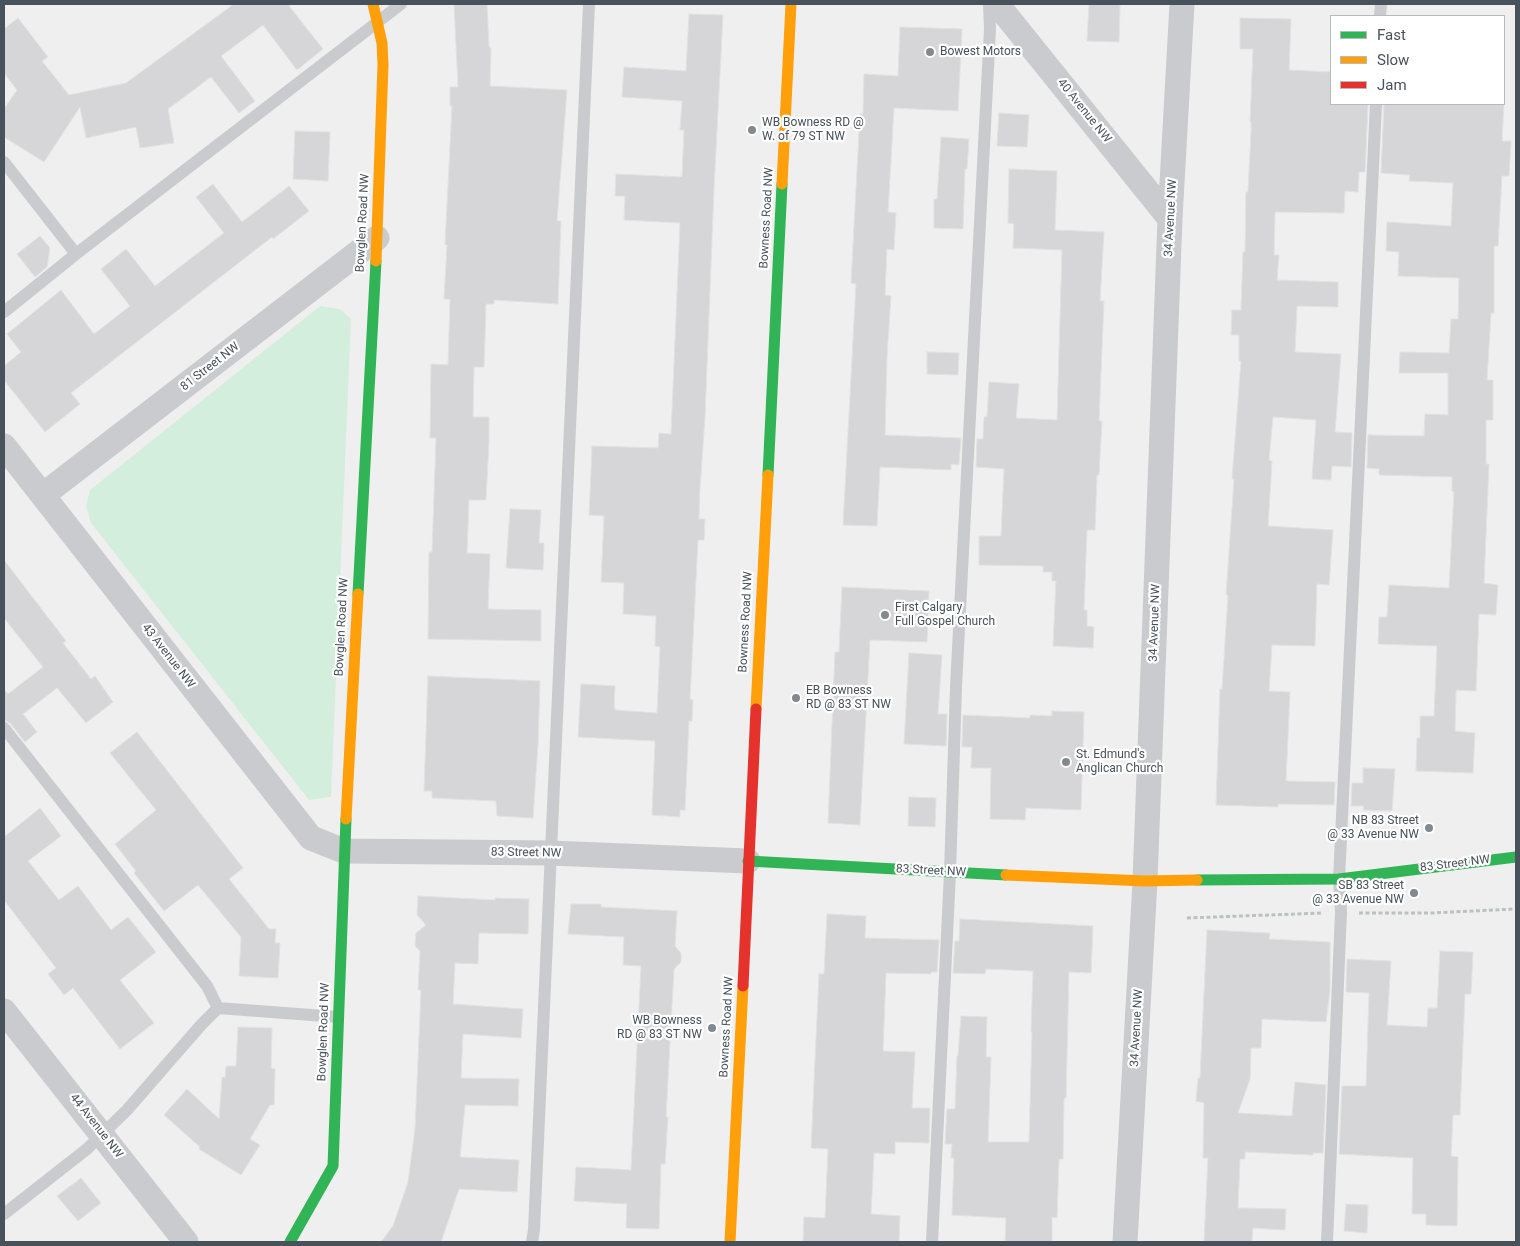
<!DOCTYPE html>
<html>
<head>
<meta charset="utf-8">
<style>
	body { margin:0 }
	#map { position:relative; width:1520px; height:1246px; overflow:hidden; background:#f0efef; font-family:Roboto,sans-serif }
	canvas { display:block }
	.frame { position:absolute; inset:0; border:5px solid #47525b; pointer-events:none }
	.legend { position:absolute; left:1330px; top:15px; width:175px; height:90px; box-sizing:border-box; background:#fff; border:1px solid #b5babd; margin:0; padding:6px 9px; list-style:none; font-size:15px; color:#47525b }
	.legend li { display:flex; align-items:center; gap:10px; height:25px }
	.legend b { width:25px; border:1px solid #b5babd }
</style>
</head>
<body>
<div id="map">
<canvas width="1520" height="1246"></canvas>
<div class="frame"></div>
<ul class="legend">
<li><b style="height:6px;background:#30b455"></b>Fast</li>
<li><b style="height:6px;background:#ff9f0a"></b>Slow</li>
<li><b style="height:6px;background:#e5322d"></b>Jam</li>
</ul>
</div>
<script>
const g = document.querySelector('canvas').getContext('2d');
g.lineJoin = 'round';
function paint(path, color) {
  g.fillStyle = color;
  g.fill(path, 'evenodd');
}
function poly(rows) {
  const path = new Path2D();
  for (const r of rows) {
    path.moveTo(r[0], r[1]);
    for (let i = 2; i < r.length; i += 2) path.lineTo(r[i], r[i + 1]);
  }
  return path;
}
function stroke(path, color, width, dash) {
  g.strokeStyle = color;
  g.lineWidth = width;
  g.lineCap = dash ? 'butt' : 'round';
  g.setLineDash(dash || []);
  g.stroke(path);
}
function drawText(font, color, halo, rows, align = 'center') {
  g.font = font + ' Roboto,sans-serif';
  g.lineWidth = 4.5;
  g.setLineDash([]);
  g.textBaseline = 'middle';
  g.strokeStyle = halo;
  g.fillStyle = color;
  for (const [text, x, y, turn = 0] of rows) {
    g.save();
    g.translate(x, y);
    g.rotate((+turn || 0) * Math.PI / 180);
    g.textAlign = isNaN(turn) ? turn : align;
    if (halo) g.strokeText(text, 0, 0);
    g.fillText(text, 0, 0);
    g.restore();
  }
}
const green = poly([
	[320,306,340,309,351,319,331,797,309,800,91,523,86,506,90,490]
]);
const building = poly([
	[234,4,292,4,289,6,323,49,297,70,263,25,221,56,255,101,239,113,211,77,168,109,174,143,140,148,136,127,86,138,80,107,44,162,4,137,4,109,17,90,4,73,4,29,18,18,48,57,42,61,69,95,126,83,234,4],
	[454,4,487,4,489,46,491,49,490,86,567,90,557,221,561,221,558,304,494,300,494,304,486,304,484,367,474,367,473,417,489,417,489,441,486,500,469,500,467,553,490,554,488,609,541,610,541,641,428,639,429,552,432,552,436,438,430,438,431,364,448,365,450,299,444,299,447,245,445,245,452,106,450,106,450,87,458,87,454,4],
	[1089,4,1120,4,1119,42,1087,41,1089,4],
	[689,14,723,15,714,188,705,417,700,488,699,519,705,519,704,540,698,540,690,699,693,700,692,721,689,721,685,810,680,810,680,817,652,815,655,741,578,737,581,684,615,686,614,708,615,708,615,710,657,713,660,647,655,646,656,616,623,614,624,583,601,582,604,516,589,515,591,471,592,446,658,448,659,433,671,434,680,223,624,220,625,196,615,196,616,174,682,177,684,130,680,130,682,101,622,97,624,67,686,71,689,14],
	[1240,18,1291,19,1289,70,1331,72,1331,104,1368,104,1365,172,1359,172,1358,192,1345,191,1344,213,1275,212,1274,255,1279,255,1277,280,1338,282,1338,307,1297,306,1295,352,1341,354,1335,432,1352,433,1351,467,1332,466,1331,480,1312,479,1316,420,1273,417,1269,460,1272,461,1268,526,1333,530,1329,585,1317,584,1315,646,1272,645,1269,691,1290,692,1286,781,1335,782,1334,805,1278,804,1278,807,1216,805,1220,689,1222,689,1228,595,1226,595,1234,479,1232,479,1241,361,1239,361,1239,335,1231,335,1232,310,1241,310,1243,252,1245,252,1246,192,1248,192,1251,131,1251,122,1250,122,1253,49,1240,49,1240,18],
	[900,27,962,29,958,111,894,108,888,212,896,213,894,250,887,249,885,295,891,296,887,357,885,435,961,438,959,465,951,464,951,470,880,467,877,526,843,525,856,284,851,283,860,114,863,114,864,74,898,76,900,27],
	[1384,104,1504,104,1502,141,1511,141,1509,176,1502,176,1498,246,1494,246,1494,313,1491,313,1487,380,1493,380,1493,420,1486,420,1486,464,1489,464,1484,583,1498,585,1496,615,1479,614,1476,691,1456,690,1455,731,1475,733,1473,773,1416,771,1417,738,1420,738,1420,716,1434,716,1437,646,1378,644,1379,617,1387,617,1389,585,1449,588,1454,492,1452,491,1452,477,1379,475,1379,469,1367,468,1368,435,1424,436,1425,414,1448,415,1448,373,1399,373,1400,352,1449,353,1451,319,1458,319,1459,278,1398,276,1399,252,1386,251,1387,222,1451,226,1453,183,1409,181,1410,175,1381,173,1384,104],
	[999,113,1029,115,1027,147,997,146,999,113],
	[295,131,330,132,328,181,293,179,295,131],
	[941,137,969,139,967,169,965,169,963,229,934,228,934,199,937,199,941,137],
	[1009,169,1057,171,1055,230,1104,232,1100,301,1104,301,1099,421,1102,421,1099,475,1097,475,1095,530,1087,530,1084,610,1087,610,1087,626,1094,627,1093,648,1053,646,1056,581,1052,581,1052,572,1043,572,1043,566,979,565,979,536,1001,536,1004,469,976,467,977,439,983,439,984,417,987,417,989,382,1019,384,1016,418,1057,420,1062,250,1013,248,1014,224,1008,223,1009,169],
	[213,184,242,222,289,186,309,211,273,239,272,237,71,393,80,404,45,432,4,380,4,366,21,352,7,334,61,290,94,334,130,306,101,269,126,249,155,286,224,233,196,197,213,184],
	[40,236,50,248,47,267,35,277,17,254,40,236],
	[927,352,959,353,958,375,927,374,927,352],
	[510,509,541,510,539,543,544,543,543,570,506,568,510,509],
	[4,560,66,641,63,643,91,679,95,676,113,702,86,723,57,688,23,714,37,732,25,742,10,723,4,720,4,689,8,694,43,667,4,618,4,560],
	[842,587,929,591,927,642,870,640,860,825,828,823,835,652,839,652,842,587],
	[909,653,942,655,938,714,947,714,946,746,904,744,909,653],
	[428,676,540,681,538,745,533,818,497,816,496,801,432,798,432,791,424,791,428,676],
	[1052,711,1084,712,1081,810,1026,808,1025,820,990,819,991,768,971,768,972,747,962,747,963,715,1030,718,1030,715,1052,716,1052,711],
	[137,732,243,868,229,879,269,929,276,929,275,943,280,943,278,978,239,976,241,937,198,885,164,911,134,873,136,871,115,844,156,810,110,753,137,732],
	[1363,768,1395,769,1392,811,1363,810,1364,806,1351,806,1352,783,1363,783,1363,768],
	[909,797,936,798,935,827,908,826,909,797],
	[40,808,61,836,28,861,59,900,78,886,111,930,128,917,156,952,120,980,154,1023,120,1049,73,988,64,995,48,974,56,968,4,900,4,837,40,808],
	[418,896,495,900,495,898,529,899,528,934,479,933,478,964,455,963,453,1004,523,1009,521,1038,463,1034,461,1078,519,1079,518,1106,465,1105,460,1157,519,1160,517,1192,459,1189,441,1242,381,1242,393,1226,408,1182,415,1129,421,990,418,990,420,951,415,946,416,933,426,925,417,915,418,896],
	[571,904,601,904,601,907,677,911,675,946,681,953,681,962,674,969,666,1117,668,1117,665,1164,661,1164,659,1229,626,1228,627,1204,574,1201,576,1167,631,1170,641,966,623,965,624,937,568,934,571,904],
	[827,914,866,916,865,938,939,940,937,972,931,972,931,974,886,973,883,1051,915,1052,912,1108,930,1108,929,1143,895,1142,895,1154,874,1153,871,1214,900,1216,899,1242,803,1242,804,1217,825,1218,828,1149,811,1148,819,974,824,974,827,914],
	[960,919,1093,926,1091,973,1069,972,1066,1098,1064,1098,1063,1159,1059,1159,1057,1218,1052,1217,1052,1242,1005,1242,1006,1218,952,1215,954,1158,951,1158,952,1144,945,1144,947,1109,955,1109,957,1056,958,1056,961,1016,987,1017,986,1057,991,1057,988,1142,1029,1142,1032,1032,1031,1032,1033,971,986,969,985,974,953,973,955,941,959,941,960,919],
	[1207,930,1270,933,1269,939,1330,942,1330,991,1326,1022,1262,1019,1261,1048,1251,1048,1250,1079,1238,1113,1292,1116,1295,1082,1326,1085,1323,1153,1313,1153,1313,1155,1245,1152,1245,1159,1240,1159,1238,1208,1286,1209,1285,1230,1253,1228,1252,1242,1204,1242,1208,1158,1203,1158,1204,1103,1196,1101,1198,1078,1200,1078,1207,930],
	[1440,951,1473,952,1471,994,1465,994,1460,1115,1453,1115,1451,1156,1458,1157,1457,1226,1426,1225,1426,1214,1412,1214,1413,1158,1339,1154,1342,1086,1366,1086,1369,993,1346,992,1347,959,1391,961,1387,1025,1427,1027,1428,1008,1437,1008,1440,951],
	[238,1027,272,1028,271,1068,275,1069,274,1105,270,1105,250,1139,260,1145,241,1175,199,1149,200,1147,164,1115,187,1089,219,1119,222,1077,225,1078,226,1066,236,1066,238,1027],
	[81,1178,101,1203,78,1221,57,1196,81,1178],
	[1346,1204,1368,1205,1367,1233,1344,1231,1346,1204]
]);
const path = poly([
	[1359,913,1432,913,1514,909],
	[1187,918,1323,913]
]);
const lane = poly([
	[1380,16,1381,4],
	[4,162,76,254],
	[4,312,76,254,401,4],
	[4,728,207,986,218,1008,201,1025,127,1110,87,1149,4,1214],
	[218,1008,338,1017],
	[532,1242,534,1230,589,4],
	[932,1242,950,873,956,687,990,29,989,4],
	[1327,1242,1341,912,1339,879,1376,104]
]);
const street = poly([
	[997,4,1170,219],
	[4,446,311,838,344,851,550,853,748,861],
	[43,495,377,238],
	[4,1011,186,1242],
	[1125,1242,1145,881,1170,219,1182,4]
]);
const fast = poly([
	[768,475,782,184],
	[358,594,376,261],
	[748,861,1006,875],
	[1197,880,1339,879,1516,857],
	[290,1242,333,1166,346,819]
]);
const slow = poly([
	[373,4,382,43,383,65,376,261],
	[782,184,791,4],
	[756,709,768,475],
	[346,819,358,594],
	[1006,875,1145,881,1197,880],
	[730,1242,743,986]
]);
const jam = poly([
	[743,986,756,709]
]);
const markers = [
	[930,52,5,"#82898f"],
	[752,130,5,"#82898f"],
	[885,615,5,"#82898f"],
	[796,698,5,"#82898f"],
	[1066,762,5,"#82898f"],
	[1429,828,5,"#82898f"],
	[1414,893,5,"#82898f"],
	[712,1028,5,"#82898f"]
];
const poiNames = [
	["Bowest Motors",940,52],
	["WB Bowness RD @",762,123],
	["W. of 79 ST NW",762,137],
	["First Calgary",895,608],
	["Full Gospel Church",895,622],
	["EB Bowness",806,691],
	["RD @ 83 ST NW",806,705],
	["St. Edmund's",1076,755],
	["Anglican Church",1076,769],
	["NB 83 Street",1419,821,"right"],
	["@ 33 Avenue NW",1419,835,"right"],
	["SB 83 Street",1404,886,"right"],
	["@ 33 Avenue NW",1404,900,"right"],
	["WB Bowness",702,1021,"right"],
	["RD @ 83 ST NW",702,1035,"right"]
];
const streetNames = [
	["40 Avenue NW",1084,111,51],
	["Bowness Road NW",767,218,-87],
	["34 Avenue NW",1171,218,-87],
	["Bowglen Road NW",363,223,-87],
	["81 Street NW",210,367,-38],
	["Bowness Road NW",746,622,-87],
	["34 Avenue NW",1155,623,-88],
	["Bowglen Road NW",342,627,-87],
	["43 Avenue NW",168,656,52],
	["83 Street NW",526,853,1],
	["83 Street NW",1455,864,-7],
	["83 Street NW",931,871,3],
	["Bowness Road NW",727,1027,-87],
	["34 Avenue NW",1137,1028,-87],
	["Bowglen Road NW",324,1032,-88],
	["44 Avenue NW",96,1126,52]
];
paint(green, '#d4eedd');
paint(building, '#d6d6d8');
stroke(building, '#e1e1e2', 1);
stroke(path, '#b8c3bf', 3, [4, 2.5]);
stroke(lane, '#c9cbce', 12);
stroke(street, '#c9cbce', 25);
stroke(fast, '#30b455', 11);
stroke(slow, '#ff9f0a', 11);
stroke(jam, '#e5322d', 11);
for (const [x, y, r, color] of markers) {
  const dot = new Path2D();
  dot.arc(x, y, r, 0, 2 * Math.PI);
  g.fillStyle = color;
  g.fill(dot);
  stroke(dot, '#fff', 2);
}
drawText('12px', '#47525b', '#fff', poiNames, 'left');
drawText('12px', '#47525b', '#fff', streetNames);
</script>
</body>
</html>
